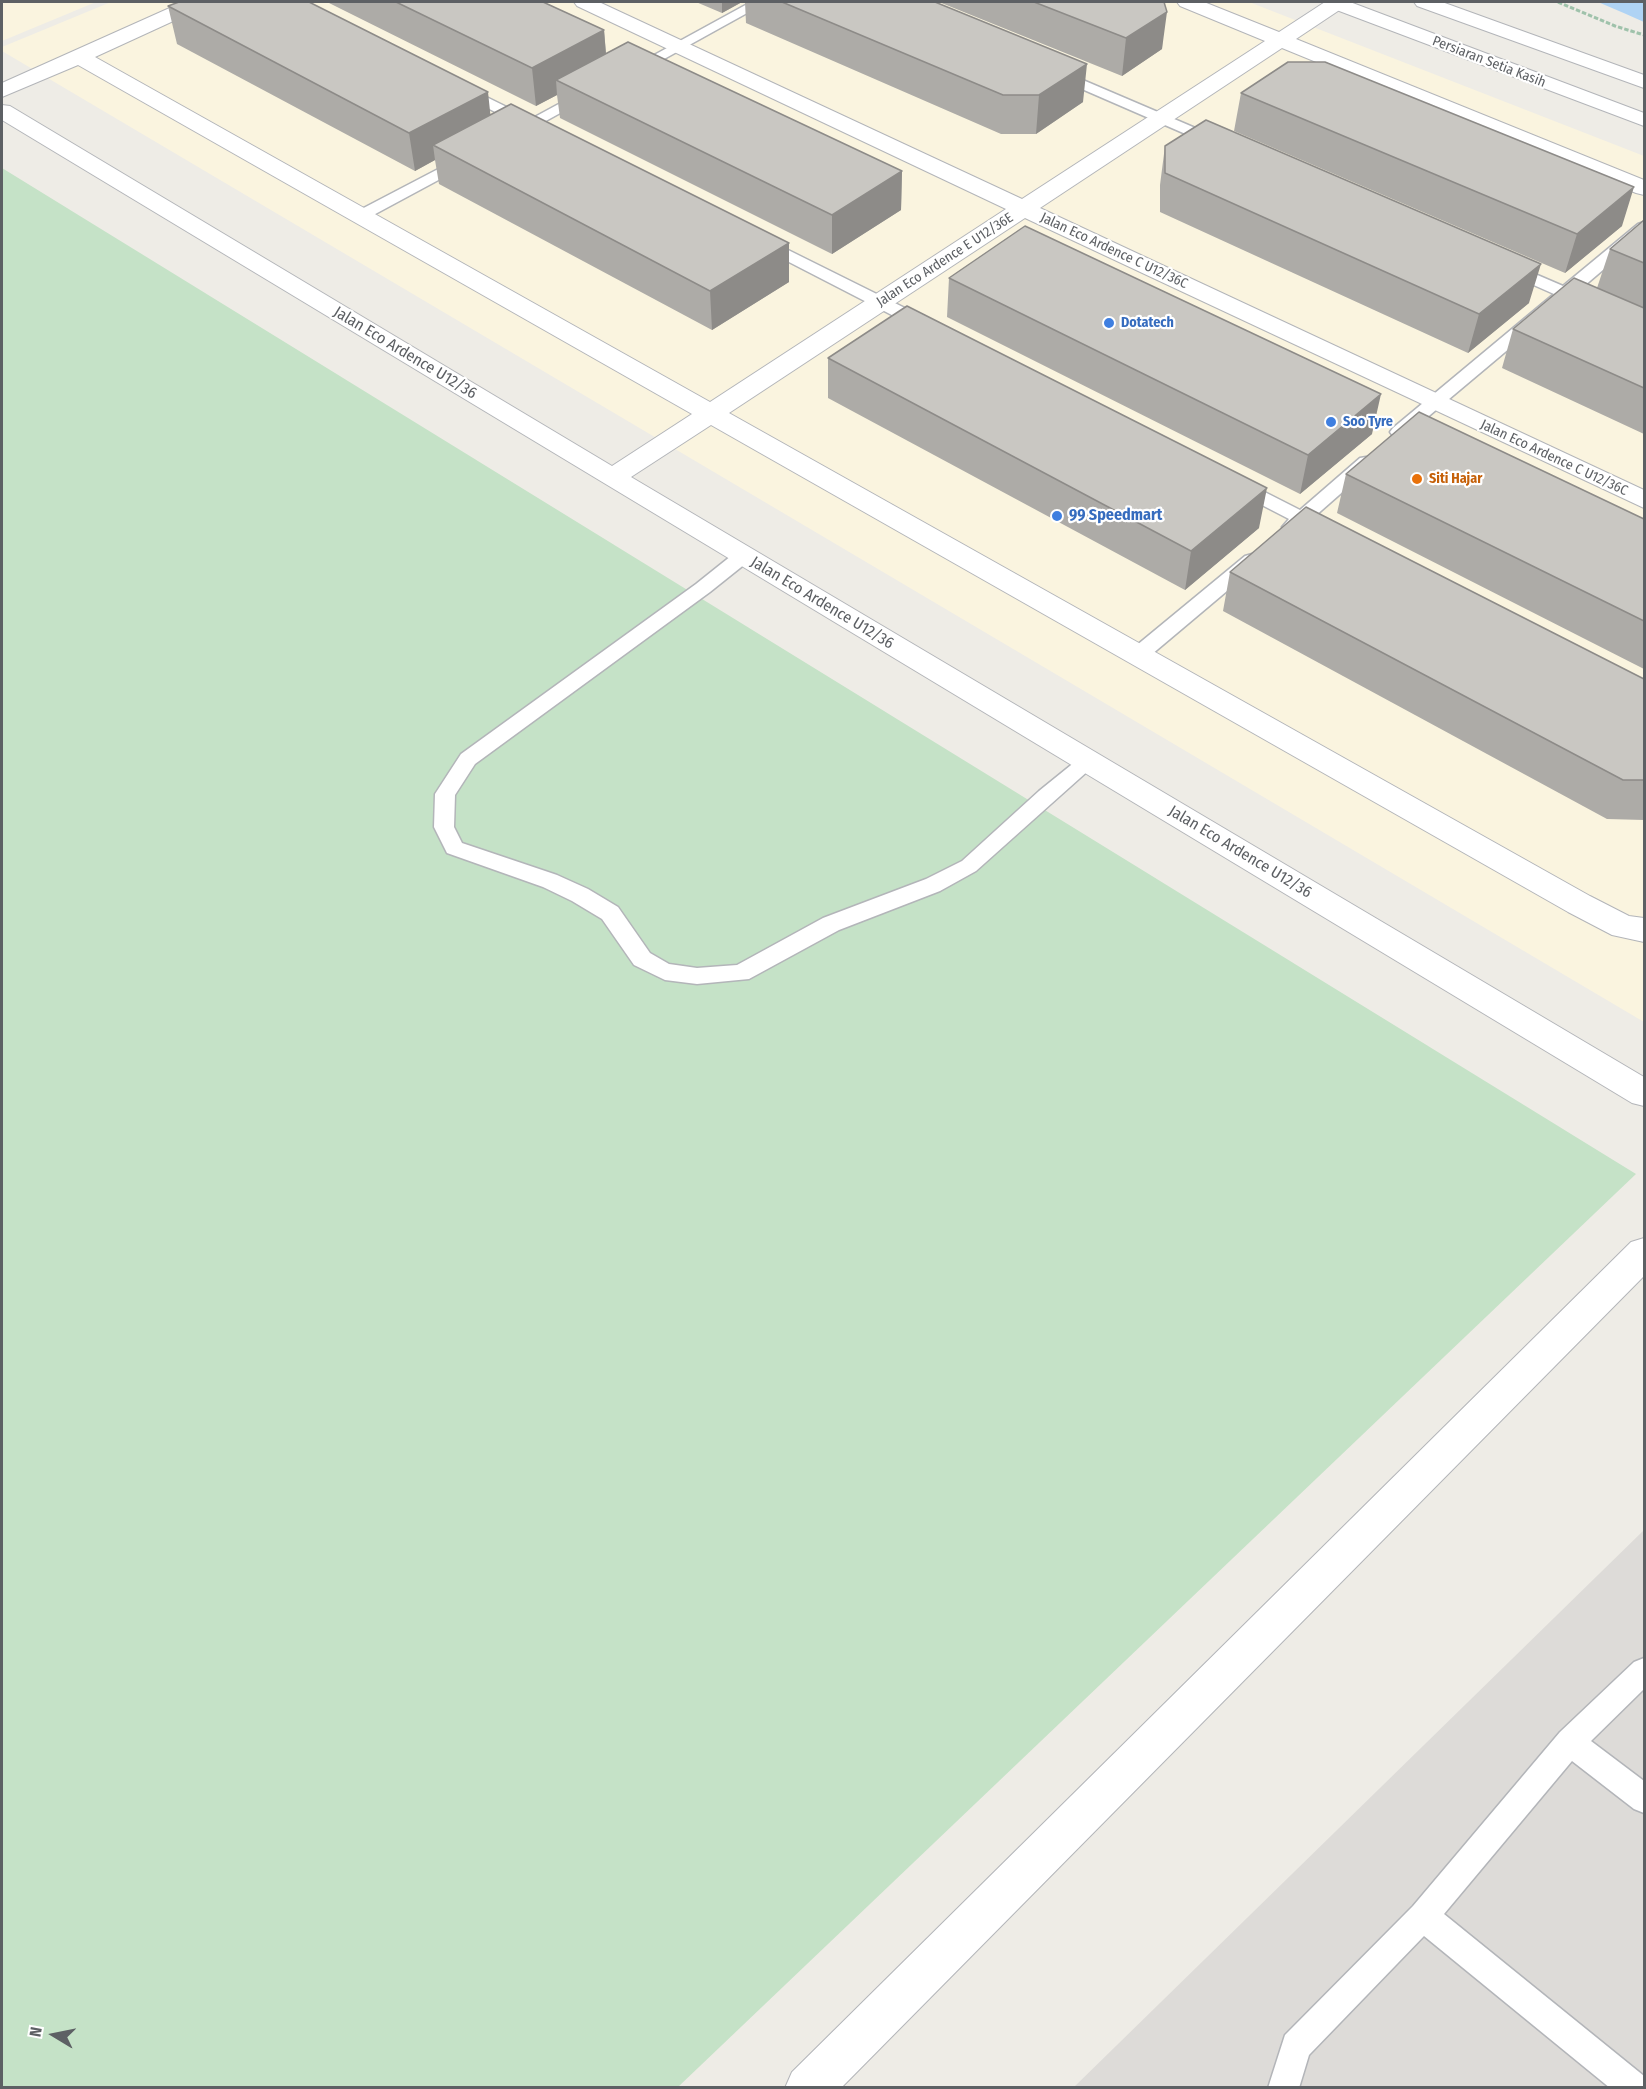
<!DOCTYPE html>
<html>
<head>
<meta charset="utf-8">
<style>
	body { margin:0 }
	#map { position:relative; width:1646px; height:2089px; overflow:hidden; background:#eeece6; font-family:"Fira Sans Condensed",sans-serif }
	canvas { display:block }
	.frame { position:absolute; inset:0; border:3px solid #5d6064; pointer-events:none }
	.north { position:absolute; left:24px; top:2005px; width:60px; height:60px; -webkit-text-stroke:4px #fff; paint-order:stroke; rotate:280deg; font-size:16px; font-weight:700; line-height:24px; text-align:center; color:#5d6064 }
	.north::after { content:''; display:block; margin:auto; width:21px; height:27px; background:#5d6064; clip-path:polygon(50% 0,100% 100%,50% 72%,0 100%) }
</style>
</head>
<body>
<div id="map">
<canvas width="1646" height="2089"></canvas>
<div class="frame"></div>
<div class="north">N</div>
</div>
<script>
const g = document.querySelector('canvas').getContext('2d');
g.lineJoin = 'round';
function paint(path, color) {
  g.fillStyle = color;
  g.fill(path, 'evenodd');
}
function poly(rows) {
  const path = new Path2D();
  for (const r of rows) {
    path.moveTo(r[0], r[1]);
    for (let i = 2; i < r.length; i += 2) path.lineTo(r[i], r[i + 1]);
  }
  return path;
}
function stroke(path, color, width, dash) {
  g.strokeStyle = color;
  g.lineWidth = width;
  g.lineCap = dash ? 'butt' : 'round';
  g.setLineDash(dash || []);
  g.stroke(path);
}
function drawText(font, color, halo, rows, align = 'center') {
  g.font = font + ' "Fira Sans Condensed",sans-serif';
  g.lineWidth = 4.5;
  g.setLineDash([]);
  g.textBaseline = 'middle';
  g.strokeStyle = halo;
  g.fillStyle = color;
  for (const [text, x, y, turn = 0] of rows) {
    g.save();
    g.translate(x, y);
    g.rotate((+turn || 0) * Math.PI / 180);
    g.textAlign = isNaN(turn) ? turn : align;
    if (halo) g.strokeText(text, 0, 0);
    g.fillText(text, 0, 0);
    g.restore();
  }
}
const commercial = poly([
	[2,2,96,2,2,41],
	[111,2,1249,2,1644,156,1644,1022,2,51,2,47]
]);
const industrial = poly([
	[1644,1530,1644,2087,1074,2087]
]);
const green = poly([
	[2,168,1636,1174,678,2087,2,2087]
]);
const water = poly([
	[1598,2,1644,2,1644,22,1626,14]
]);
const path = poly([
	[1558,2,1615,26,1644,35]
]);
const service = poly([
	[751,2,767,2,637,74,627,74,625,71,751,2],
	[1057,69,1221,139,1224,142,1221,145,1211,145,1052,76,1050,73,1057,69],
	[462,85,531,119,579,93,589,93,591,96,515,138,507,133,520,125,457,92,455,89,462,85],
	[465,155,473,160,470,163,366,219,360,221,352,216,354,213,465,155],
	[1644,222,1644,235,1577,292,1644,321,1644,332,1567,300,1405,436,1393,436,1390,432,1393,428,1554,294,1502,271,1500,268,1502,265,1514,265,1563,286,1638,224,1644,222],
	[762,237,931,321,933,325,925,330,919,329,756,245,754,242,762,237],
	[1366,457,1372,458,1375,462,1372,466,1314,517,1329,525,1332,529,1329,533,1323,535,1303,526,1297,531,1285,531,1282,527,1289,519,1231,489,1228,485,1231,481,1243,481,1300,510,1360,458,1366,457],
	[743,550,750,552,752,556,750,560,710,592,475,764,455,795,454,827,462,843,557,875,588,889,618,907,650,953,669,964,697,968,737,965,823,918,926,879,962,861,1039,791,1081,757,1088,755,1095,757,1098,762,976,871,940,891,839,930,749,979,697,984,665,980,634,965,602,919,572,901,543,887,447,853,434,827,435,794,461,754,696,584,736,552,743,550],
	[1252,554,1259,556,1261,560,1259,564,1145,660,1138,662,1131,660,1128,655,1131,650,1245,556,1252,554],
	[1644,1658,1644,1689,1591,1741,1644,1781,1644,1813,1634,1809,1572,1761,1444,1914,1644,2076,1644,2088,1610,2088,1424,1936,1309,2055,1299,2088,1268,2088,1285,2035,1413,1906,1560,1732,1634,1662,1644,1658]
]);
const minor = poly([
	[183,2,209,2,206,6,95,57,710,402,1006,209,577,6,574,2,599,2,1022,199,1265,41,1180,6,1177,2,1204,2,1279,32,1325,2,1346,2,1344,7,1296,39,1644,180,1644,195,1636,193,1282,48,1040,208,1644,490,1644,508,1025,218,729,413,1590,896,1629,916,1644,918,1644,942,1612,935,1568,912,711,425,631,477,1644,1077,1644,1106,1632,1103,2,120,2,105,10,106,612,466,692,414,78,65,2,97,2,83,183,2],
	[1644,1238,1644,1276,841,2088,785,2088,792,2072,1631,1242,1644,1238]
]);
const tertiary = poly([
	[1323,2,1350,2,1644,113,1644,126,1326,6,1323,2],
	[1414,2,1442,2,1644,75,1644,88,1417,6,1414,2]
]);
const wall = poly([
	[327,2,543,2,604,30,606,53,902,171,901,210,832,254,560,118,557,95,536,106],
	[696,2,742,2,722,13],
	[745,2,935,2,1083,102,1036,134,1001,134,746,23],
	[939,2,1164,2,1162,49,1122,76],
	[168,6,491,114,789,243,789,282,712,330,439,184,435,160,415,171,177,44],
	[1241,93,1622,226,1565,273,1234,131],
	[1165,146,1529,303,1468,353,1160,212,1160,185],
	[1644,220,1644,308,1597,288,1610,249],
	[949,278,1372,434,1300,494,947,317],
	[1644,308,1644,434,1502,368,1513,329],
	[828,358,1259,528,1185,590,828,398],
	[1346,474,1644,519,1644,669,1337,513],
	[1230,572,1644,679,1644,820,1607,819,1223,611]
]);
const shadedWall = poly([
	[722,2,742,2,722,13],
	[1167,12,1162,49,1122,76,1126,38],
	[604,30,607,68,556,80,557,95,536,106,532,68],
	[1087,64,1083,102,1036,134,1039,95],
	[488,92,492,130,433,145,435,160,415,171,409,133],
	[902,171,901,210,832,254,832,215],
	[1634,187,1622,226,1565,273,1577,234],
	[789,243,789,282,712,330,710,291],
	[1541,264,1529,303,1468,353,1479,314],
	[1381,394,1372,434,1300,494,1308,455],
	[1267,488,1259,528,1185,590,1191,551]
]);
const building = poly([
	[179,2,309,2,488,92,409,133,168,6,179,2],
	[396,2,543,2,604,30,532,68,396,2],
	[782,2,935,2,1087,64,1039,95,1003,95,782,2],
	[1034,2,1164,2,1167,12,1126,38,1034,2],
	[628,42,902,171,832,215,556,80,628,42],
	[1288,62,1325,62,1634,187,1577,234,1241,93,1288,62],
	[511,104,789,243,710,291,433,145,511,104],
	[1206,120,1541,264,1479,314,1165,173,1165,146,1206,120],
	[1644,220,1644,263,1610,249,1644,220],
	[1025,226,1381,394,1308,455,949,278,1025,226],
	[1574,278,1644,308,1644,388,1513,329,1574,278],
	[907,306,1267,488,1191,551,828,358,907,306],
	[1419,412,1644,519,1644,621,1346,474,1419,412],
	[1306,507,1644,679,1644,780,1623,780,1230,572,1306,507]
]);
const markers = [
	[1109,323,6,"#3f7fe0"],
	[1331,422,6,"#3f7fe0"],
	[1417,479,6,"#e8710a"],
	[1057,516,6,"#3f7fe0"]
];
const farStreetnames = [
	["Persiaran Setia Kasih",1489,62,21],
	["Jalan Eco Ardence C U12/36C",1114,251,25],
	["Jalan Eco Ardence E U12/36E",945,260,-33],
	["Jalan Eco Ardence C U12/36C",1554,458,25]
];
const farShopnames = [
	["Dotatech",1121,323],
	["Soo Tyre",1343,422]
];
const farFoodnames = [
	["Siti Hajar",1429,479]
];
const streetNames = [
	["Jalan Eco Ardence U12/36",405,353,31],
	["Jalan Eco Ardence U12/36",822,603,31],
	["Jalan Eco Ardence U12/36",1240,852,31]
];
const shopNames = [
	["99 Speedmart",1069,516]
];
paint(commercial, '#faf4df');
paint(industrial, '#dddbd8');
paint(green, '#c5e2c7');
paint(water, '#afd3f4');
stroke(service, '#b3b5b9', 3);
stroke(minor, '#b3b5b9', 2);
stroke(tertiary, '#b3b5b9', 2);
stroke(path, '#9fc2ab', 3, [4.5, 2]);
paint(service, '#fff');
paint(minor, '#fff');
paint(tertiary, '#fff');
paint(wall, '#adaba7');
paint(shadedWall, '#8d8b88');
paint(building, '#c9c7c2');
stroke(building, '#8d8b88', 1.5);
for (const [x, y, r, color] of markers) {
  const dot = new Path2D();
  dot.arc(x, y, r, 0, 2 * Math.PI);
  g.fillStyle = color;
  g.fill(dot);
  stroke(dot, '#fff', 2);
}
drawText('14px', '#5d6064', '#fff', farStreetnames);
drawText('bold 14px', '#366cbe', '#fff', farShopnames, 'left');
drawText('bold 14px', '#c56008', '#fff', farFoodnames, 'left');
drawText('16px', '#5d6064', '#fff', streetNames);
drawText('bold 16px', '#366cbe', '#fff', shopNames, 'left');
</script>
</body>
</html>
